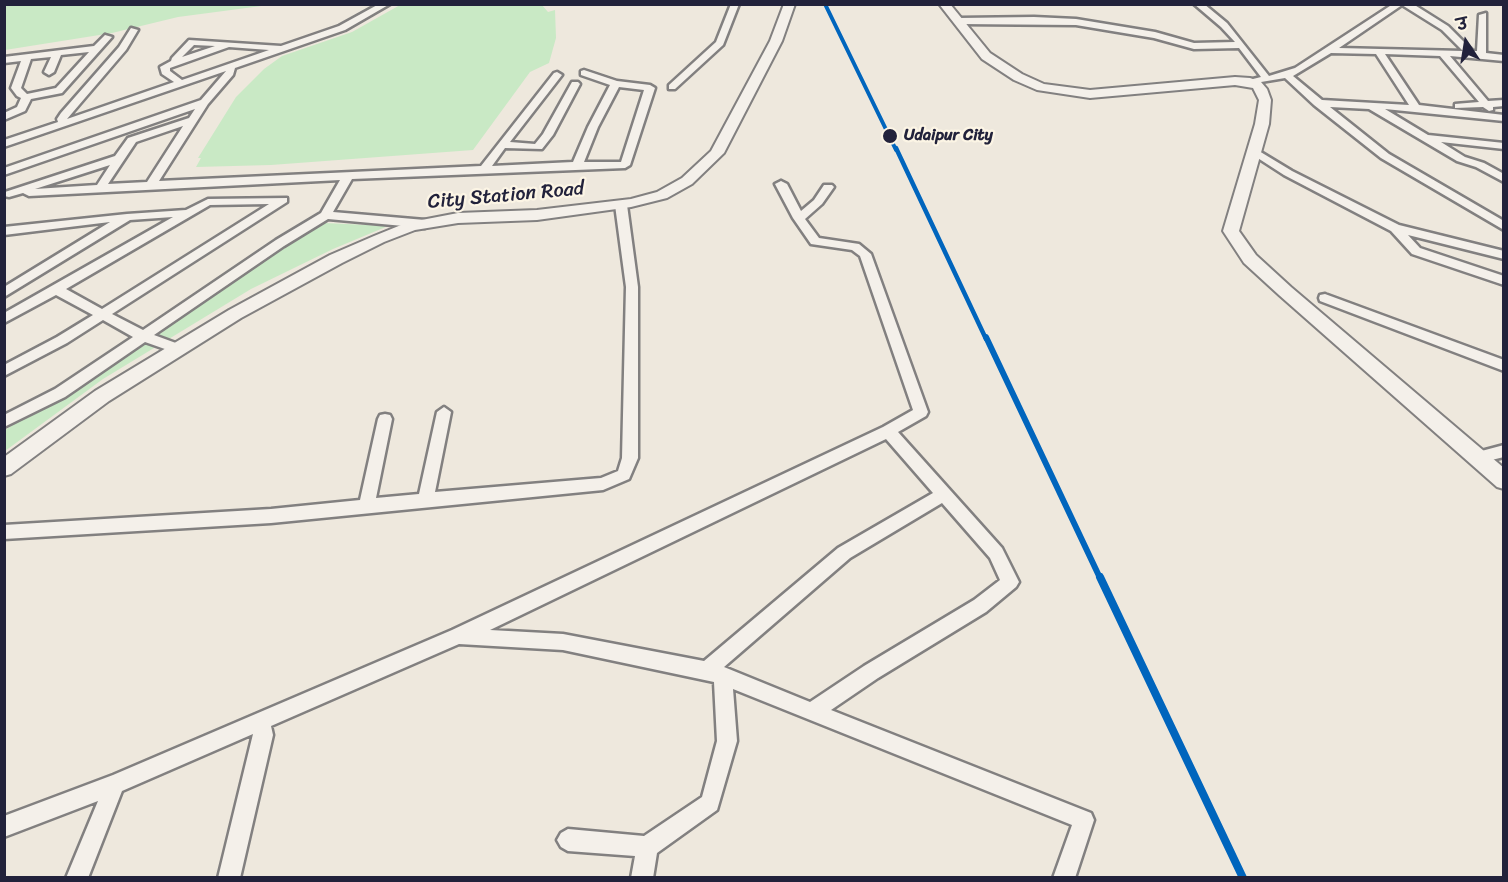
<!DOCTYPE html>
<html>
<head>
<meta charset="utf-8">
<style>
	body { margin:0 }
	#map { position:relative; width:1508px; height:882px; overflow:hidden; background:#eee8dd; font-family:Sriracha,"Playpen Sans Deva",sans-serif }
	canvas { display:block }
	.frame { position:absolute; inset:0; border:6px solid #22223b; pointer-events:none }
	.north { position:absolute; left:1436px; top:12px; width:60px; height:60px; -webkit-text-stroke:4px #fcf5e5; paint-order:stroke; rotate:348deg; font-size:16px; font-weight:700; line-height:24px; text-align:center; color:#22223b }
	.north::after { content:''; display:block; margin:auto; width:21px; height:27px; background:#22223b; clip-path:polygon(50% 0,100% 100%,50% 72%,0 100%) }
</style>
</head>
<body>
<div id="map">
<canvas width="1508" height="882"></canvas>
<div class="frame"></div>
<div class="north">उ</div>
</div>
<script>
const g = document.querySelector('canvas').getContext('2d');
g.lineJoin = 'round';
function paint(path, color) {
  g.fillStyle = color;
  g.fill(path, 'evenodd');
}
function poly(rows) {
  const path = new Path2D();
  for (const r of rows) {
    path.moveTo(r[0], r[1]);
    for (let i = 2; i < r.length; i += 2) path.lineTo(r[i], r[i + 1]);
  }
  return path;
}
function stroke(path, color, width, dash) {
  g.strokeStyle = color;
  g.lineWidth = width;
  g.lineCap = dash ? 'butt' : 'round';
  g.setLineDash(dash || []);
  g.stroke(path);
}
function drawText(font, color, halo, rows, align = 'center') {
  g.font = font + ' Sriracha,sans-serif';
  g.lineWidth = 4.5;
  g.setLineDash([]);
  g.textBaseline = 'middle';
  g.strokeStyle = halo;
  g.fillStyle = color;
  for (const [text, x, y, turn = 0] of rows) {
    g.save();
    g.translate(x, y);
    g.rotate((+turn || 0) * Math.PI / 180);
    g.textAlign = isNaN(turn) ? turn : align;
    if (halo) g.strokeText(text, 0, 0);
    g.fillText(text, 0, 0);
    g.restore();
  }
}
const green = poly([
	[5,5,269,5,178,17,112,33,5,50],
	[542,5,548,12,555,10,556,38,549,63,530,72,473,150,271,165,196,167,201,158,198,158,236,97,264,69,282,56,352,32,400,5],
	[325,223,388,226,333,249,251,289,103,379,5,451,5,430,187,312,310,228]
]);
const minor = poly([
	[379,4,390,4,345,30,235,68,233,75,208,104,159,181,481,166,554,73,557,72,562,75,510,142,535,144,543,134,572,82,578,82,580,84,553,135,542,149,505,148,492,166,573,162,588,127,610,85,581,75,581,71,584,70,617,81,650,85,655,88,630,165,625,168,352,179,333,212,425,220,431,224,425,228,328,219,284,246,154,335,184,346,186,349,184,352,179,354,145,342,65,397,4,427,4,415,55,389,133,337,103,320,67,343,4,376,4,365,57,337,93,315,56,295,4,323,4,313,173,217,130,220,4,297,4,287,110,222,4,235,4,227,127,214,186,210,208,199,287,198,287,202,112,314,143,330,276,240,321,213,340,180,29,196,23,193,9,197,4,196,5,192,115,156,128,138,189,118,195,109,4,175,4,168,201,100,226,71,4,147,4,140,58,122,57,119,61,113,119,47,131,28,138,30,126,50,67,119,174,82,162,74,160,67,171,61,172,58,189,40,281,46,339,26,379,4],
	[194,45,215,46,182,57,194,45],
	[229,47,269,50,182,80,170,71,170,68,229,47],
	[619,87,644,90,621,162,584,162,598,127,619,87],
	[183,126,147,182,108,184,136,142,183,126],
	[110,165,97,185,35,189,110,165],
	[269,204,102,309,66,289,210,205,269,204],
	[731,4,739,4,723,45,675,89,669,89,669,85,716,42,731,4],
	[1194,4,1204,4,1227,23,1269,76,1295,68,1393,4,1413,4,1448,26,1473,51,1477,51,1479,15,1486,13,1486,53,1504,55,1504,61,1450,56,1488,101,1504,100,1504,106,1493,107,1493,110,1489,111,1483,107,1455,108,1455,104,1479,102,1440,56,1385,54,1419,105,1504,115,1504,121,1385,109,1428,135,1504,143,1504,149,1441,142,1465,157,1484,163,1504,174,1504,182,1476,167,1457,161,1369,109,1330,107,1389,154,1504,221,1504,230,1381,158,1314,105,1285,78,1249,84,1249,80,1261,77,1239,48,1194,49,1154,38,1076,25,960,24,956,21,960,18,1034,17,1076,19,1155,32,1194,43,1235,42,1221,27,1194,4],
	[1402,5,1442,30,1463,51,1339,48,1402,5],
	[1331,53,1376,54,1409,105,1322,100,1293,76,1331,53],
	[105,35,112,37,62,93,31,99,25,111,4,120,4,113,17,107,21,98,17,96,11,88,21,61,4,63,4,57,94,46,105,35],
	[89,52,56,88,27,94,21,88,31,59,51,57,44,72,49,75,54,72,61,55,89,52],
	[1254,148,1292,171,1399,225,1504,251,1504,259,1408,235,1420,248,1504,276,1504,285,1412,254,1391,231,1284,175,1250,153,1250,149,1254,148],
	[781,181,787,184,801,211,814,200,824,185,832,185,834,187,822,204,805,219,819,238,859,244,871,254,928,412,926,416,898,432,1002,548,1019,582,1016,587,986,612,878,678,831,710,1091,813,1094,820,1075,878,1053,878,1072,825,733,689,737,741,717,810,657,853,653,878,631,878,635,856,568,851,561,847,557,840,561,833,568,829,644,836,702,797,717,741,714,682,563,650,459,644,271,726,273,735,240,878,218,878,253,734,122,791,88,878,66,878,98,801,4,837,4,816,113,775,452,630,883,427,913,410,860,256,852,250,811,244,793,218,775,184,781,181],
	[886,439,933,493,838,548,704,661,563,634,490,630,886,439],
	[942,503,990,558,1000,580,974,600,864,666,810,702,724,667,850,558,942,503],
	[621,202,627,205,638,287,638,458,629,479,603,490,271,523,4,539,4,525,271,509,360,500,378,419,380,415,385,414,390,415,392,419,376,498,419,494,437,412,444,407,451,412,435,492,601,478,618,471,622,458,626,287,615,205,621,202],
	[1325,294,1504,360,1504,371,1320,301,1319,298,1320,295,1325,294],
	[1504,445,1504,457,1479,463,1474,461,1471,457,1474,453,1504,445]
]);
const major = poly([
	[784,4,795,4,782,41,724,153,692,184,667,198,631,207,537,220,458,223,415,230,384,242,342,263,241,318,109,401,11,474,4,476,4,457,95,391,229,310,330,255,374,236,406,223,458,213,537,210,631,199,657,192,682,178,711,151,770,41,784,4],
	[939,4,950,4,990,53,1022,74,1044,84,1090,90,1235,77,1250,78,1261,82,1267,89,1271,100,1269,124,1239,231,1256,255,1291,287,1504,468,1504,489,1497,487,1279,295,1244,263,1223,231,1255,124,1259,100,1253,88,1235,85,1090,98,1037,90,1014,80,982,59,939,4]
]);
const rail1Far3 = poly([
	[825,4,896,150]
]);
const rail1Far2 = poly([
	[896,148,986,339]
]);
const rail1Far1 = poly([
	[986,337,1100,578]
]);
const rail1 = poly([
	[1100,577,1243,878]
]);
const markers = [
	[890,136,8,"#22223b"]
];
const farStopnames = [
	["Udaipur City",904,136]
];
const streetNames = [
	["City Station Road",506,196,-5]
];
paint(green, '#c9e9c5');
stroke(minor, '#828080', 5);
stroke(major, '#828080', 4);
paint(minor, '#f4f0ea');
paint(major, '#f4f0ea');
stroke(rail1Far3, '#0065bd', 4);
stroke(rail1Far2, '#0065bd', 4.5);
stroke(rail1Far1, '#0065bd', 6);
stroke(rail1, '#0065bd', 8);
for (const [x, y, r, color] of markers) {
  const dot = new Path2D();
  dot.arc(x, y, r, 0, 2 * Math.PI);
  g.fillStyle = color;
  g.fill(dot);
  stroke(dot, '#fcf5e5', 2);
}
drawText('bold 16px', '#22223b', '#fcf5e5', farStopnames, 'left');
drawText('20px', '#22223b', '#fcf5e5', streetNames);
</script>
</body>
</html>
